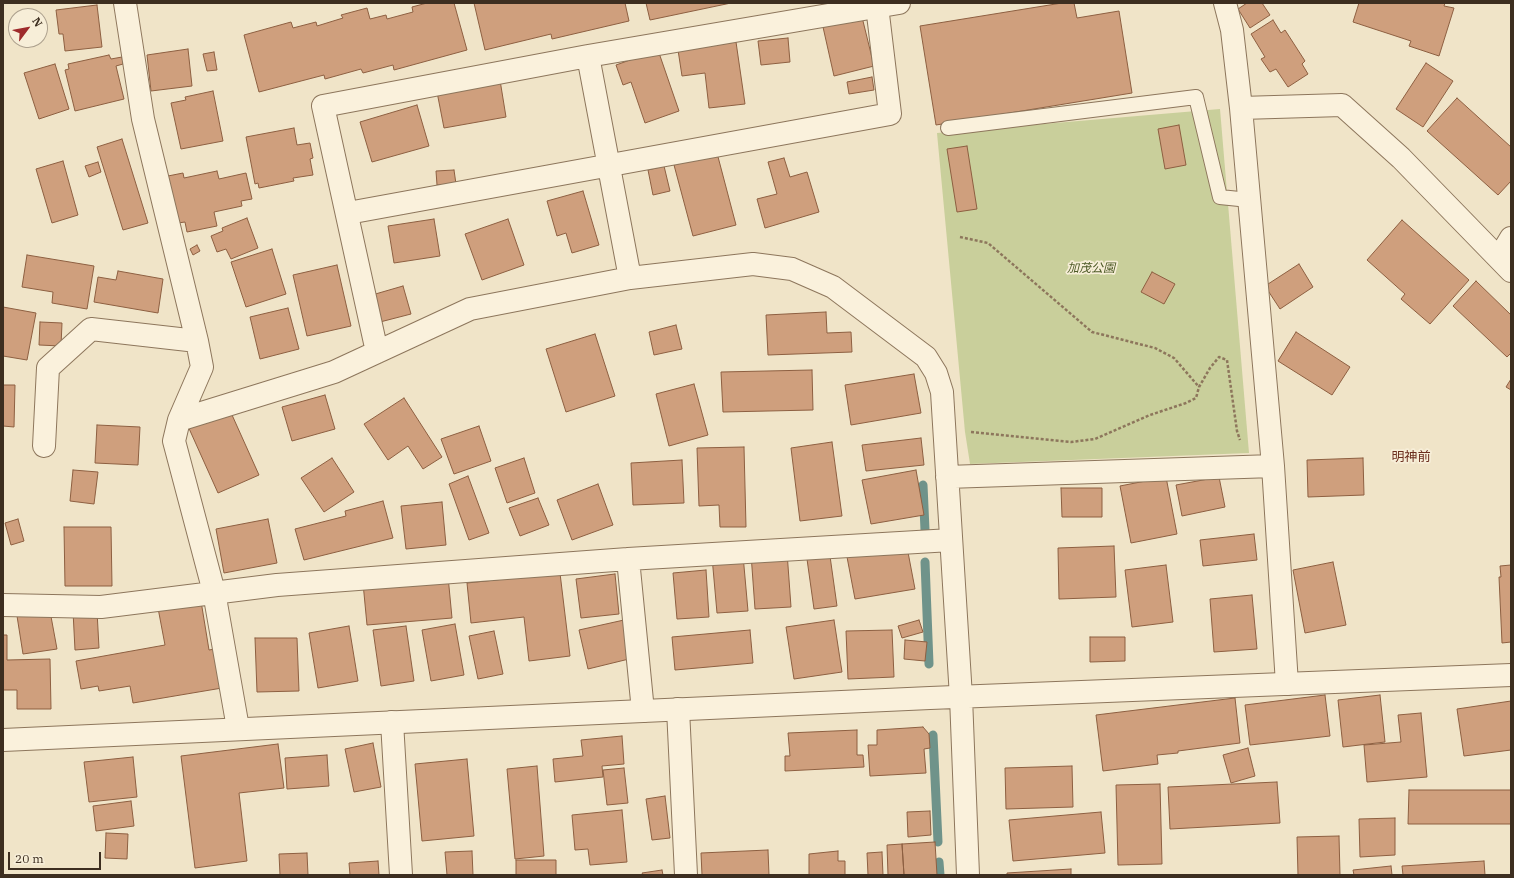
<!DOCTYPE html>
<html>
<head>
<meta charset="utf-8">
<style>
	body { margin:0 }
	#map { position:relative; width:1514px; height:878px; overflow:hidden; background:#f0e4c8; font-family:"IBM Plex Serif",serif }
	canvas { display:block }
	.frame { position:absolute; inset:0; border:4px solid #3d2e20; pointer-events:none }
	.north { position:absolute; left:8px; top:8px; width:40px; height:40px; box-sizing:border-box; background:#f7eed8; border:1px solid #ada18e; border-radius:50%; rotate:58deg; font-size:11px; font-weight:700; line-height:16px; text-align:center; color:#3d2e20 }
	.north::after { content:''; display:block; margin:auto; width:14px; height:18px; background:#9e2a2b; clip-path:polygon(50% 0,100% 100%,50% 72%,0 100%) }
	.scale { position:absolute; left:8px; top:852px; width:93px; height:18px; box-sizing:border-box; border:2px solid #3d2e20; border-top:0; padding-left:5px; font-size:12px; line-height:14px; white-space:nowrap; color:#3d2e20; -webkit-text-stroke:3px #f7eed8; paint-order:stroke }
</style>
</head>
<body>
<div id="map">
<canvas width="1514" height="878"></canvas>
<div class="frame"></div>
<div class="north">N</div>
<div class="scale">20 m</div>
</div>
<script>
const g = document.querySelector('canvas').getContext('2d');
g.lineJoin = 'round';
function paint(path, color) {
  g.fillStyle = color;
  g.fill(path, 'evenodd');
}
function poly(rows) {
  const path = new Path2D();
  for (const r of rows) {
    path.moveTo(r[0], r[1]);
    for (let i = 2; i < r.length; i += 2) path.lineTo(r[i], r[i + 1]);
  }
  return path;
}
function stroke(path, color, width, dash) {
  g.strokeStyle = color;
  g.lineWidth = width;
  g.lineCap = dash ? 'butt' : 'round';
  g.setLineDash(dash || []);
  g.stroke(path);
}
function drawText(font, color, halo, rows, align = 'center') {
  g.font = font + ' "IBM Plex Serif","Noto Sans JP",serif';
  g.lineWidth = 3.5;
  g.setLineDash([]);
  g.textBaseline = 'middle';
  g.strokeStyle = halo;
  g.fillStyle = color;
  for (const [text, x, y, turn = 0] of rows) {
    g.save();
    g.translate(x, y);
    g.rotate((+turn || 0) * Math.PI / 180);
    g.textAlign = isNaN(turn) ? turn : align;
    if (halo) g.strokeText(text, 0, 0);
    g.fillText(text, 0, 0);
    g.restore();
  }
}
const green = poly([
	[1220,109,1249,453,970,464,965,432,937,133]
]);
const stream = poly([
	[923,485,925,530],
	[925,562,929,664],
	[933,735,938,842],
	[939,862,940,875]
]);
const building = poly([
	[427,3,454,3,467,50,394,70,393,65,363,73,361,69,325,79,324,75,259,92,244,35,291,22,293,28,316,22,317,26,343,18,341,15,367,8,370,19,386,15,387,19,413,12,412,7,427,3],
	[474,3,625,3,629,21,552,39,551,34,485,50,474,3],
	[646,3,731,3,650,20,646,3],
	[1062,3,1074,3,1077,18,1119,11,1132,93,936,125,920,26,1062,3],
	[1247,3,1262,3,1270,15,1250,28,1238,9,1247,3],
	[1359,3,1445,3,1444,6,1454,8,1439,56,1409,46,1411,41,1353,22,1359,3],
	[97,5,102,47,65,51,63,34,59,34,56,10,97,5],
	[862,17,874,66,834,76,823,27,862,17],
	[1273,20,1281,33,1285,30,1305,61,1302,64,1308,74,1288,87,1276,69,1270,72,1261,59,1265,57,1251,34,1273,20],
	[788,38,790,62,761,65,758,41,788,38],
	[736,42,745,104,709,108,705,73,682,76,678,50,736,42],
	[188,49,192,86,151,91,147,55,188,49],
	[658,50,679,111,645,123,631,82,623,85,616,65,658,50],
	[214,52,217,70,207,71,203,54,214,52],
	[109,55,111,59,122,57,123,64,116,66,124,99,75,111,65,70,69,69,68,64,109,55],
	[1426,63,1453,81,1423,127,1396,109,1426,63],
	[55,64,69,109,39,119,24,73,55,64],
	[872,77,874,90,849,94,847,82,872,77],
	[500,80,506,117,444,128,437,92,500,80],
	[213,91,223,141,181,149,171,103,186,100,185,97,213,91],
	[1457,98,1511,147,1511,181,1498,195,1427,131,1457,98],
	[417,105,429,146,372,162,360,122,417,105],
	[1179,125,1186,165,1165,169,1158,129,1179,125],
	[294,128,297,145,310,143,313,158,310,159,313,175,293,178,294,181,259,188,258,183,255,184,246,137,294,128],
	[122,139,148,223,123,230,97,147,122,139],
	[967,146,977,209,957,212,947,149,967,146],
	[717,153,736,225,693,236,674,165,717,153],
	[784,158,790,177,807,172,819,212,765,228,757,199,777,194,768,162,784,158],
	[63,161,78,215,52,223,36,169,63,161],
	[98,162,101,172,89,177,85,166,98,162],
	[664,166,670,191,653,195,648,170,664,166],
	[454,170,456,184,437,185,436,171,454,170],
	[217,171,219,179,246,173,252,199,241,201,242,206,214,212,217,226,187,232,185,222,178,223,168,176,183,173,184,178,217,171],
	[583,191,599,245,572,253,566,233,557,236,547,201,583,191],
	[247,218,258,248,231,259,226,249,217,252,211,236,223,231,222,228,247,218],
	[434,219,440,256,394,263,388,226,434,219],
	[508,219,524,265,482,280,465,234,508,219],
	[1402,220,1469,280,1430,324,1401,299,1405,294,1367,260,1402,220],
	[197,245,200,251,193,255,190,249,197,245],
	[272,249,286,294,246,307,231,262,272,249],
	[27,255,94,266,87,309,52,303,53,292,22,287,27,255],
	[1299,264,1313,287,1280,309,1265,286,1299,264],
	[337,265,351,326,307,336,293,275,337,265],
	[118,271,163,279,158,313,94,302,98,277,116,280,118,271],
	[1152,272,1175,284,1164,304,1141,292,1152,272],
	[1476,281,1511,315,1511,353,1507,357,1453,306,1476,281],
	[403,286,411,314,380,322,372,295,403,286],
	[3,307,36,313,27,360,3,356,3,307],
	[288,308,299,349,260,359,250,317,288,308],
	[826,312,827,333,851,332,852,352,768,355,766,315,826,312],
	[40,322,62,323,61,346,39,345,40,322],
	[676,325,682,349,654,355,649,332,676,325],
	[1296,332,1350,367,1332,395,1278,361,1296,332],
	[595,334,615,396,566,412,546,349,595,334],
	[812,370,813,410,723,412,721,372,812,370],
	[914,374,921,413,851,425,845,385,914,374],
	[1511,379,1511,390,1506,387,1511,379],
	[694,384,708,435,669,446,656,394,694,384],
	[3,385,15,385,14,427,3,426,3,385],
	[325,395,335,429,292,441,282,407,325,395],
	[404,398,442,457,423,469,408,446,388,460,364,424,404,398],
	[228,406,259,475,218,493,187,424,228,406],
	[97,425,140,427,138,465,95,463,97,425],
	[479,426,491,461,454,474,441,439,479,426],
	[921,438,924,465,866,471,862,445,921,438],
	[832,442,842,516,800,521,791,448,832,442],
	[744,447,746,527,720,527,719,505,699,506,697,448,744,447],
	[332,458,354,492,324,512,301,478,332,458],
	[524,458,535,493,507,503,495,468,524,458],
	[1363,458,1364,495,1308,497,1307,460,1363,458],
	[682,460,684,503,633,505,631,463,682,460],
	[73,470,98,472,94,504,70,501,73,470],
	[916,470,924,515,871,524,862,480,916,470],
	[468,476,489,533,469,540,449,484,468,476],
	[1166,477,1177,534,1131,543,1120,486,1166,477],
	[1219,477,1225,507,1182,516,1176,485,1219,477],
	[598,484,613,525,572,540,557,500,598,484],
	[1061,488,1102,488,1102,517,1062,517,1061,488],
	[538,498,549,525,520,536,509,508,538,498],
	[383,501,393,538,304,560,295,529,346,516,345,511,383,501],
	[442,502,446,545,406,549,401,506,442,502],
	[18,519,24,541,11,545,5,523,18,519],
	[268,519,277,563,224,573,216,529,268,519],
	[64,527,111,527,112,586,65,586,64,527],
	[1254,534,1257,560,1203,566,1200,540,1254,534],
	[1114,546,1116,597,1059,599,1058,548,1114,546],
	[907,547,915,589,855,599,847,557,907,547],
	[829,549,837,606,814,609,806,552,829,549],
	[787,552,791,607,755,609,751,554,787,552],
	[743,555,748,611,717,613,712,557,743,555],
	[1333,562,1346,625,1305,633,1293,570,1333,562],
	[1166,565,1173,622,1132,627,1125,570,1166,565],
	[1511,565,1511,642,1502,643,1499,577,1501,577,1500,566,1511,565],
	[706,570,709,617,677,619,673,573,706,570],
	[560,573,570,656,529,661,524,617,471,623,467,583,560,573],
	[615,574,619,614,581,618,576,579,615,574],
	[448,576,452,618,367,625,363,583,448,576],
	[1252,595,1257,649,1214,652,1210,599,1252,595],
	[201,601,209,650,221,648,228,687,133,703,130,686,99,691,98,686,81,689,76,661,165,645,158,608,201,601],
	[50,611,57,649,23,654,17,616,50,611],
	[73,611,97,611,99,648,75,650,73,611],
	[624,620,633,658,588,669,579,630,624,620],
	[834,620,842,672,794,679,786,627,834,620],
	[919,620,923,632,902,638,898,626,919,620],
	[455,624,464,675,431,681,422,630,455,624],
	[349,626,358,681,318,688,309,633,349,626],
	[406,626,414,681,381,686,373,630,406,626],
	[750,630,753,663,675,670,672,637,750,630],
	[892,630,894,677,848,679,846,631,892,630],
	[494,631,503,674,478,679,469,636,494,631],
	[3,635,7,635,7,660,50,659,51,709,17,709,17,690,3,690,3,635],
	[1090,637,1125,637,1125,661,1090,662,1090,637],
	[255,638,297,638,299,691,257,692,255,638],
	[905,640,927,642,925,661,904,659,905,640],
	[1325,695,1330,736,1250,745,1245,705,1325,695],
	[1380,695,1385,742,1343,747,1338,700,1380,695],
	[1235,698,1240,743,1178,751,1178,753,1157,755,1158,764,1103,771,1096,715,1235,698],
	[1511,701,1511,750,1464,756,1457,709,1511,701],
	[1421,713,1427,777,1367,782,1364,745,1401,742,1398,715,1421,713],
	[923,727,929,734,930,748,924,749,926,773,870,776,868,745,877,745,877,730,923,727],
	[857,730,857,755,863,755,864,767,785,771,785,756,790,756,788,733,857,730],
	[622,736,624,764,602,766,603,777,555,782,553,759,583,756,581,740,622,736],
	[373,743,381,787,354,792,345,749,373,743],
	[278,744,284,788,239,793,247,861,195,868,181,756,278,744],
	[1248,748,1255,776,1231,783,1223,755,1248,748],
	[327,755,329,786,287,789,285,758,327,755],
	[133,757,137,797,89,802,84,762,133,757],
	[467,759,474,836,422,841,415,764,467,759],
	[537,766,544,856,515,859,507,769,537,766],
	[1072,766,1073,807,1006,809,1005,768,1072,766],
	[624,768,628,803,607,805,603,770,624,768],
	[1277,782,1280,823,1170,829,1168,787,1277,782],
	[1160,784,1162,864,1118,865,1116,785,1160,784],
	[1409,790,1511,790,1511,824,1408,824,1409,790],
	[665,796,670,838,652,840,646,799,665,796],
	[131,801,134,826,96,831,93,806,131,801],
	[622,810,627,862,590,865,588,849,575,850,572,815,622,810],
	[930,811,931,835,908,837,907,812,930,811],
	[1101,812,1105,853,1013,861,1009,820,1101,812],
	[1395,818,1395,855,1360,857,1359,819,1395,818],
	[106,833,128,834,127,859,105,858,106,833],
	[1339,836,1340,875,1298,875,1297,837,1339,836],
	[935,842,937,875,904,875,902,844,935,842],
	[902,844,904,875,888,875,887,845,902,844],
	[768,850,769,875,702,875,701,853,768,850],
	[472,851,473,875,447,875,445,852,472,851],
	[838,851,838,861,845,861,845,875,809,875,809,854,838,851],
	[882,852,883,875,868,875,867,853,882,852],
	[307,853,308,875,280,875,279,854,307,853],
	[516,860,556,860,556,875,516,875,516,860],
	[378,861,379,875,350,875,349,863,378,861],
	[1484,861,1485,875,1403,875,1402,866,1484,861],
	[1391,866,1392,875,1354,875,1353,870,1391,866],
	[1071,869,1071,875,1007,875,1007,873,1071,869],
	[662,870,663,875,643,875,642,873,662,870]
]);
const path = poly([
	[960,237,988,243,1092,332,1155,348,1174,358,1199,387],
	[971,432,1071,442,1095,439,1150,415,1186,403,1196,398,1199,387,1210,368,1219,357,1227,360,1237,431,1240,440]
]);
const service = poly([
	[948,128,1196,97,1220,197,1249,200]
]);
const minor = poly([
	[125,3,143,119,197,341,202,367,179,420,334,372,470,309,630,278,753,264,792,269,833,287,926,357,936,373,942,392,961,697],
	[1225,3,1232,30,1241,108,1273,466,1287,684],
	[1241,108,1342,105,1401,158,1511,271],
	[348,213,890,114,877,6],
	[1499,258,1511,238],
	[630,278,588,56,899,3],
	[377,352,323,106,588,56],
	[179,420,174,441,214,592,238,728],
	[44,446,48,368,91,329,197,341],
	[947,477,1273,466],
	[628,559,643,711],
	[3,605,101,607,277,585,628,559,951,540],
	[678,709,686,875],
	[392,722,401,875]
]);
const tertiary = poly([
	[961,697,968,875],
	[3,740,930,698,1511,675]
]);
const parkNames = [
	["加茂公園",1091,269]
];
const neighbourhoodNames = [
	["明神前",1411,457]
];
paint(green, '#c9cf9b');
stroke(stream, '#6f938a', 9);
paint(building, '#cf9f7d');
stroke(building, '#8d5f41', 1);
stroke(service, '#8d765c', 16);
stroke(minor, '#8d765c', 24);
stroke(tertiary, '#8d765c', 24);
stroke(path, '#8d765c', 2.5, [3, 2]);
stroke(service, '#faf1dc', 14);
stroke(minor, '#faf1dc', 22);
stroke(tertiary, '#faf1dc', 22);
drawText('italic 12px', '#4d5a26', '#f7eed8', parkNames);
drawText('13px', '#6b2e1e', '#f7eed8', neighbourhoodNames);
</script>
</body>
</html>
